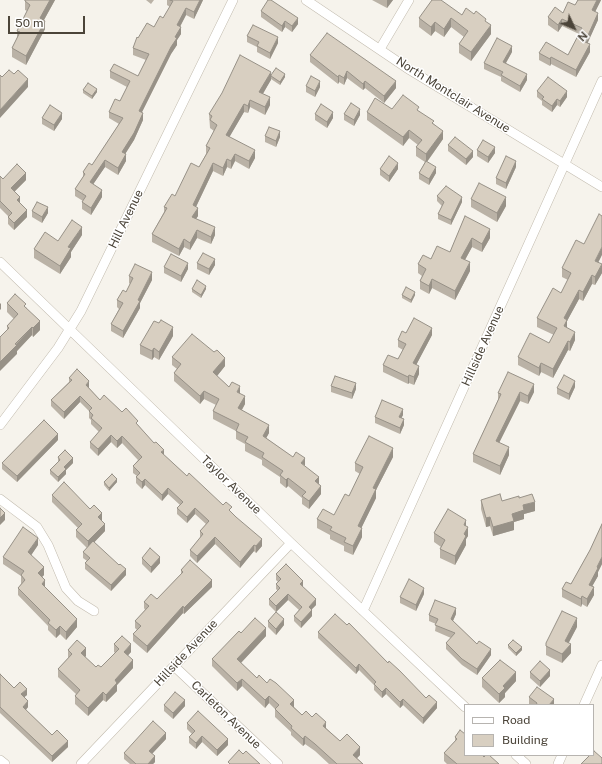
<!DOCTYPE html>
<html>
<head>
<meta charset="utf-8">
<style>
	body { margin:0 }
	#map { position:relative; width:602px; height:764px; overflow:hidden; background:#f6f3ec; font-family:"Public Sans",sans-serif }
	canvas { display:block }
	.legend { position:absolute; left:464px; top:704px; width:130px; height:52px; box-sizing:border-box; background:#fff; border:1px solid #b7b4b0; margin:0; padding:5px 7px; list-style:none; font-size:12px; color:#4b4439 }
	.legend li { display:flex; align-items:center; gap:8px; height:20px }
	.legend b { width:20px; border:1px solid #b7b4b0 }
	.north { position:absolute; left:554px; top:8px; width:40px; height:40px; -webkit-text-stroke:3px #fff; paint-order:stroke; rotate:134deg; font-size:11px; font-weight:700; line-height:16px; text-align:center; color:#4b4439 }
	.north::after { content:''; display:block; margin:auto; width:14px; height:18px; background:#4b4439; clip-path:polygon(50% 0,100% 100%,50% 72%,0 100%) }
	.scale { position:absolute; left:8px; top:16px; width:77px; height:18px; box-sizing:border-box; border:2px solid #4b4439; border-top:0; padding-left:5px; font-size:12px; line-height:14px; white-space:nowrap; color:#4b4439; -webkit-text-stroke:3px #fff; paint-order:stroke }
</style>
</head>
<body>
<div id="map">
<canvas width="602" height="764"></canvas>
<ul class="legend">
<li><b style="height:5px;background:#fff"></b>Road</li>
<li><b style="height:11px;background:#d8cfc1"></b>Building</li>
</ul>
<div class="north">N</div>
<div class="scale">50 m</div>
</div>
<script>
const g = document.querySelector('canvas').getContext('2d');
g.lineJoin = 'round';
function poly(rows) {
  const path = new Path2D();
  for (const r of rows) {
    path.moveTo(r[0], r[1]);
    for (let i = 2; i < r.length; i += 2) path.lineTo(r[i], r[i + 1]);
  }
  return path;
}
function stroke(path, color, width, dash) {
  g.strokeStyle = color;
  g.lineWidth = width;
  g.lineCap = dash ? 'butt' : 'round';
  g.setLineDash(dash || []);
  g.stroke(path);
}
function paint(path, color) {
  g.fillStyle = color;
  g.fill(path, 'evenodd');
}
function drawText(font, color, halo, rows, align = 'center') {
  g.font = font + ' "Public Sans",sans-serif';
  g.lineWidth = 3;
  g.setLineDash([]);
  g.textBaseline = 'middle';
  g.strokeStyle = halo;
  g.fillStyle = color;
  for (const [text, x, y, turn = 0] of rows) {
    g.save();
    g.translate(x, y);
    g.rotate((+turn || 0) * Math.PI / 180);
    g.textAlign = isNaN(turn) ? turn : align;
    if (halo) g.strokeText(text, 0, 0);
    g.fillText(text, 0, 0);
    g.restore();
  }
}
const street = poly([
	[306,0,410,70,602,187],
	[380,49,409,0],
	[0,262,291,543,465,707],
	[0,425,58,348,81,311,233,0],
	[0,499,37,527,48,545,66,588,78,601,94,611],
	[363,611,602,81],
	[174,666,278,764],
	[584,705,602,665],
	[516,755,526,764],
	[0,760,5,764],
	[81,764,291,543],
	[558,764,562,755]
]);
const wall = poly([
	[25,0,55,0,44,20,45,29,26,65,12,57,12,48,17,38,17,31,27,11,25,10],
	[146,0,154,0,151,4],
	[167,0,203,0,194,19,186,15,180,27,181,34,177,40,177,45,171,54,142,112,143,120,134,140,125,154,126,161,118,175,105,167,93,184,102,197,91,215,82,209,82,202,83,201,75,196,75,189,83,177,83,172,92,165,119,124,109,118,109,112,120,101,127,87,110,78,110,71,138,76,146,60,133,55,133,48,138,38,154,27,163,18,170,7,167,5],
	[372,0,393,0,387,8],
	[578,0,601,0,595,12,598,20,587,43,590,52,576,77,551,64,550,66,539,60,539,53,568,55,579,34,562,26,558,32,548,25,548,17,563,13,575,5],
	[261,11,298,24,292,32,285,27,282,32,261,17],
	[462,15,486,22,491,34,471,61,459,53,459,44,464,37,451,27,444,37,435,31,431,36,419,27,419,18],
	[247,36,278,43,270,59,257,52,257,47,247,42],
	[512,52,506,63,527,80,520,92,501,81,501,77,484,69,484,63],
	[310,55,396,88,384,103,365,88,363,90,347,78,344,85,339,82,338,84,310,62],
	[271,75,285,77,280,85,271,79,263,94,270,105,265,115,250,107,248,113,244,112,229,137,255,158,249,169,235,161,231,169,227,167,223,176,213,171,196,207,198,216,196,219,215,235,211,244,197,238,190,250,184,247,179,256,152,242,152,234,164,212,164,207,175,196,199,167,206,154,206,146,214,131,210,128,209,114],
	[306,86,320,87,315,97,306,92],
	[83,90,97,92,92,99,83,93],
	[537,91,567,97,560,107,557,105,552,112,542,105,542,101,537,97],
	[392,109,419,111,434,124,443,139,427,162,436,173,429,185,419,179,419,173,425,162,416,156,416,147,418,145,409,138,403,146,367,120,367,112],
	[315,114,333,118,327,128,315,120],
	[344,114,360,115,354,126,344,120],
	[42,118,62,119,54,131,42,124],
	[265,136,280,137,276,147,265,142],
	[448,145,473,157,466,165,448,151],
	[477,150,495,153,488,163,477,156],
	[516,167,506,189,496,184,496,178],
	[380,169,398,169,389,182,380,175],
	[0,176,3,179,26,180,14,192,27,217,14,230,8,224,8,216,0,208],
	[437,196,462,202,451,225,438,219,438,214,442,206,437,201],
	[471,199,506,206,497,222,471,207],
	[32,211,48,213,42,223,32,217],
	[465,216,490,238,482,252,472,247,465,260,470,271,455,300,432,288,429,294,420,289,420,281,422,276,418,273,418,264,431,259,450,252],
	[82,235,71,252,71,257,60,274,34,258,34,249,58,241],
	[598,262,602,273,595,285,592,284,583,301,579,299,567,321,567,328,575,340,570,351,568,350,553,378,541,372,539,376,518,365,518,357,549,343,554,335,537,327,537,318,561,293,568,280,562,277,562,268],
	[197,263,215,265,209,275,197,269],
	[164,267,188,269,181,282,164,273],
	[129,276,152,280,140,303,140,308,123,338,111,331,111,324,119,309,117,307,117,300,126,292,130,284,129,283],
	[192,289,206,289,201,298,192,292],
	[402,295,415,295,411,303,402,298],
	[7,303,26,307,40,330,33,337,32,335,17,351,17,354,7,330,7,326,14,319,7,312],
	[406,333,432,335,416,365,419,374,414,385,409,383,408,384,383,372,383,365,398,359,403,350,398,347,398,340],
	[173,336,159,360,154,357,152,360,140,354,140,345],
	[172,357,225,366,217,376,229,387,240,394,245,404,242,410,269,433,266,438,305,466,319,484,321,494,309,509,302,504,302,498,288,486,286,488,280,483,280,477,262,465,262,460,245,451,245,444,236,439,236,431,213,419,213,411,216,405,204,399,200,404,174,381,174,373,177,369,172,365],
	[69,378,89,387,89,388,100,400,122,412,138,425,164,455,187,476,232,513,262,546,256,553,254,551,240,568,215,544,197,563,190,556,190,550,200,538,200,531,206,524,195,514,187,523,177,514,177,508,180,505,168,494,162,501,145,485,142,489,136,483,136,477,137,476,133,473,133,466,138,460,122,443,117,448,111,442,98,456,90,448,90,442,99,432,91,424,91,420,89,418,89,411,80,402,64,419,51,406,51,400,69,382],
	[331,386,356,389,352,399,331,392],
	[575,387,569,400,557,394,557,388],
	[534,392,528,404,520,401,499,443,509,455,500,475,473,462,473,454,498,400,498,393],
	[403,415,401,418,404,425,400,434,375,423,375,417],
	[58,440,17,482,2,469,2,463],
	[58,457,73,463,66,470,66,474,58,482,50,474,50,470,58,462],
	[393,457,376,490,376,498,361,528,362,537,353,555,344,551,344,546,330,539,330,535,317,528,317,519,334,515,349,496,360,474,355,471,355,463],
	[104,482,117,482,109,491,104,485],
	[52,495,102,521,105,531,94,542,126,575,111,591,85,569,85,563,87,561,83,558,83,552,87,548,76,537,76,530,78,528,52,502],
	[519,498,535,511,524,514,524,519,514,522,514,530,493,536,490,526,486,527,481,509,481,500,502,501],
	[602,524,602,564,598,572,598,576,592,586,594,595,587,607,582,604,581,607,562,597,562,589,571,584,590,550],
	[466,526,468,536,466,539,466,545,455,565,440,558,440,549,441,547,434,542,434,533],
	[38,545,31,555,44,575,42,577,45,588,77,627,66,640,60,634,56,638,48,630,48,626,18,595,18,588,21,584,21,576,3,564,3,557],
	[142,558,160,563,151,573,142,564],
	[181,570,212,587,184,614,183,613,147,653,133,641,133,634,137,630,135,628,135,621,145,610,144,608,144,602,157,599,181,574],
	[276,574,303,587,316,605,312,609,312,616,301,628,294,621,294,616,299,610,288,600,276,612,269,605,269,599,278,591,276,589,276,584,278,582,276,580],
	[424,594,416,611,400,603,400,597],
	[456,614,453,621,477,644,491,655,477,675,462,665,446,649,446,643,451,638,435,631,436,624,429,621,429,615],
	[268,621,284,625,276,635,268,627],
	[577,627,568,643,571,653,562,663,546,655,546,643],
	[318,632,388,663,426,698,437,708,423,724,403,705,400,708,386,694,382,698,374,690,374,685,359,670,356,674,318,638],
	[241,633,266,636,241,663,257,678,294,707,302,715,312,717,326,728,340,741,360,755,357,758,363,764,329,764,315,751,305,744,303,746,291,735,291,732,275,717,275,709,269,703,265,708,242,686,237,691,212,666,212,659],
	[114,644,131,652,128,655,133,668,117,685,117,691,106,702,103,700,88,716,75,704,75,696,76,694,58,677,58,669,68,658,68,650,86,656,85,657,96,667,101,667,115,653,114,652],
	[508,645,522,650,516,656,508,648],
	[530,672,550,676,540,687,530,678],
	[0,674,14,688,27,695,24,697,28,707,26,710,52,735,68,747,52,762,0,713],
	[482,678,516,681,505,693,505,697,499,703,482,687],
	[529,697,554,705,529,705],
	[164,705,185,706,173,719,164,711],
	[187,723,228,745,217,756,202,742,196,749,189,743,189,737,192,734,187,729],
	[460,730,465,755,484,757,499,764,447,764,444,761,444,753,455,741,455,737],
	[166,739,152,754,155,762,153,764,130,764,124,759,124,753]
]);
const shadedWall = poly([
	[50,0,55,0,40,27,40,18],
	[200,0,203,0,194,19,194,12],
	[387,0,393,0,387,8],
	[597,0,601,0,592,18,592,10],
	[186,8,186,15,177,32,177,25],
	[598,13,598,20,585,49,585,42],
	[298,18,298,24,292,32,292,26],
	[451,18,451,27,444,37,444,29],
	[562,19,562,26,558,32,558,25],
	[45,21,45,29,26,65,26,56],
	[285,21,285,27,282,32,282,26],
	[435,22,435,31,431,36,431,27],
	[491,25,491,34,471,61,471,52],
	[181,27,181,34,177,40,177,45,171,54,139,118,139,111,175,37],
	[278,37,278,43,270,59,270,53],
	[590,44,590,52,576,77,576,70],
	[512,46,512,52,503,68,503,62],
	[551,57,551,64,550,66,550,59],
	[347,71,347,78,344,85,344,78],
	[271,72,271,80,259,100,259,92],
	[285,74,285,77,280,85,280,82],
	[527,74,527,80,520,92,520,86],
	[339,75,339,82,338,84,338,77],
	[28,79,28,87,0,118,0,110],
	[320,81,320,87,315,97,315,91],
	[365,81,365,88,363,90,363,84],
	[396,81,396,88,384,103,384,96],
	[97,89,97,92,92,99,92,96],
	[567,91,567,97,560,107,560,101],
	[270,97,270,105,265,115,265,107],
	[557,99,557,105,552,112,552,106],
	[250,100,250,107,248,113,248,106],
	[244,104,244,112,226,143,226,135],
	[360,109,360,115,354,126,354,120],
	[333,112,333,118,327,128,327,122],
	[62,113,62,119,54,131,54,125],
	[143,113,143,120,134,140,122,159,122,152],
	[409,130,409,138,403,146,403,137],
	[280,131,280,137,276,147,276,141],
	[443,131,443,139,426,163,426,154],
	[495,147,495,153,488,163,488,157],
	[255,150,255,158,249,169,249,161],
	[473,151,473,157,466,165,466,159],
	[126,154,126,161,118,175,118,168],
	[235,154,235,161,231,169,231,161],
	[227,159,227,167,223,176,223,168],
	[105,160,105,167,90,189,90,182],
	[516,161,516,167,506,189,506,183],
	[213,163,213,171,193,213,193,205],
	[398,163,398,169,389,182,389,176],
	[436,167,436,173,429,185,429,179],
	[26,173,26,180,11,195,11,188],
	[102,190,102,197,91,215,91,208],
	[20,197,20,205,17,200],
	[462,197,462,202,451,225,451,220],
	[506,197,506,206,497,222,497,213],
	[48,207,48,213,42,223,42,217],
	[198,208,198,216,192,225,192,217],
	[27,210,27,217,14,230,14,223],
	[82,227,82,235,71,252,71,257,60,274,60,266,68,247],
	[215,227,215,235,211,244,211,237],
	[490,229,490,238,482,252,482,244],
	[197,230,197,238,190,250,190,243],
	[472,238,472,247,461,267,461,258],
	[184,239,184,247,179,256,179,249],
	[602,247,602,255,595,269,595,261],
	[215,259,215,265,209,275,209,269],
	[470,262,470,271,455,300,455,291],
	[188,263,188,269,181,282,181,276],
	[602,264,602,273,595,285,595,277],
	[152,272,152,280,140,303,140,308,123,338,123,331],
	[592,275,592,284,583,301,583,292],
	[432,279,432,288,429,294,429,286],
	[206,286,206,289,201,298,201,295],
	[579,290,579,299,567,321,567,329,564,335,564,318],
	[415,292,415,295,411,303,411,300],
	[1,303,1,309,0,310,0,304],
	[40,321,40,330,33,337,33,328],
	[32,327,32,335,17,351,17,354,0,371,0,362],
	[173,327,173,336,159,360,159,352],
	[432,328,432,335,413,371,413,363],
	[575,332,575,340,570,351,570,342],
	[568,341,568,350,553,378,553,369],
	[154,348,154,357,152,360,152,351],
	[225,358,225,366,213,381,213,372],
	[541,363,541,372,539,376,539,368],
	[419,366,419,374,414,385,414,377],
	[409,375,409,383,408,384,408,377],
	[89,381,89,387,86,392,86,385],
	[575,381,575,387,569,400,569,394],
	[356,383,356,389,352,399,352,393],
	[534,384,534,392,528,404,528,396],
	[240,386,240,394,237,392],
	[204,391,204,399,200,404,200,396],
	[520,392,520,401,496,449,496,441],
	[80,396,80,402,64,419,64,412],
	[245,396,245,404,238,416,238,408],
	[403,409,403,415,399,423,399,417],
	[404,419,404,425,400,434,400,428],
	[269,425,269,433,263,444,263,436],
	[58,434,58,440,17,482,17,476],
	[111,435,111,442,98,456,98,449],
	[122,436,122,443,117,448,117,441],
	[509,447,509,455,500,475,500,466],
	[393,448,393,457,376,490,376,498,358,535,358,526,373,488],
	[164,450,164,456,161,452],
	[73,458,73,463,66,470,66,474,58,482,58,477,64,467],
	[305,458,305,466,301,463],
	[319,477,319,485,315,481],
	[288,478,288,486,286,488,286,480],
	[117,479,117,482,109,491,109,488],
	[145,479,145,485,142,489,142,482],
	[321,486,321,494,309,509,309,501],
	[168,488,168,494,162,501,162,495],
	[535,502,535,511,524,514,524,519,514,522,514,530,493,536,493,527,523,505],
	[195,508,195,514,187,523,187,517],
	[5,513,5,520,0,525,0,518],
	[102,513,102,521,98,517],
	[490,517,490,526,486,527,486,518],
	[466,520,466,529,464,525],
	[105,524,105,531,88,549,88,541],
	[468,527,468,536,466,539,466,545,455,565,455,556,464,534],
	[362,528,362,537,353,555,353,546],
	[215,537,215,544,197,563,197,556],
	[38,538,38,545,28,560,28,552],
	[262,539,262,546,256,553,256,546],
	[254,545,254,551,240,568,240,562],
	[160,557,160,563,151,573,151,567],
	[602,557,602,564,598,572,598,576,589,592,589,585],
	[44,567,44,575,38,581,38,573],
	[126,569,126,575,111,591,111,585],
	[45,580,45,588,42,584],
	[212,580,212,587,184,614,184,608],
	[303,581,303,587,300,584],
	[594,587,594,595,587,607,587,599],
	[424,588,424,594,416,611,416,605],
	[288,594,288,600,276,612,276,606],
	[582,596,582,604,581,607,581,599],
	[316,599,316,605,309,612,309,607],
	[183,606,183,613,147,653,147,646],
	[456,608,456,614,451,625,451,619],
	[312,610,312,616,301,628,301,622],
	[577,618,577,627,565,650,565,641],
	[77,619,77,627,66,640,66,632],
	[284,619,284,625,276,635,276,629],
	[60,626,60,634,56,638,56,630],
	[266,628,266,636,237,667,237,659],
	[131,644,131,652,124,660,124,652],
	[571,644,571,653,562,663,562,654],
	[522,647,522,650,516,656,516,653],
	[86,648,86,656,81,661,81,653],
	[491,649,491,655,477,675,477,669],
	[133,660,133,668,117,685,117,691,106,702,106,695,115,680],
	[359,664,359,670,356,674,356,668],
	[550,670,550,676,540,687,540,681],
	[516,672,516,681,505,693,505,697,499,703,499,694,503,686],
	[242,679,242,686,237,691,237,683],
	[386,688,386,694,382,698,382,692],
	[27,689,27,695,21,700,21,694],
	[103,692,103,700,88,716,88,708],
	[269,696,269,703,265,708,265,700],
	[403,699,403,705,400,708,400,702],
	[554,699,554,705,549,705],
	[185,700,185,706,173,719,173,713],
	[294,700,294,708,290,704],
	[28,701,28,707,23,713,23,707],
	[437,702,437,708,423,724,423,718],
	[326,722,326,730,323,726],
	[166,733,166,739,149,757,149,751],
	[202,736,202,742,196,749,196,743],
	[305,736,305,744,303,746,303,739],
	[228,739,228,745,217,756,217,750],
	[68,741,68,747,52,762,52,756],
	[360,747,360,755,353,762,353,755],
	[155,756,155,762,153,764,148,764]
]);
const building = poly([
	[25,0,50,0,40,18,45,21,26,56,12,48,20,32,17,31,30,5,25,1,25,0],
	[170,0,200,0,194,12,186,8,177,25,181,27,175,37,177,38,171,47,139,111,143,113,134,133,122,152,126,154,118,168,105,160,90,182,102,190,91,208,82,202,86,196,75,189,85,174,83,172,89,163,92,165,123,118,109,112,115,99,120,101,130,81,110,71,114,64,138,76,149,54,133,48,137,37,138,38,147,23,154,27,160,16,163,18,173,1,170,0],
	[268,0,271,0,298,18,292,26,285,21,282,26,261,11,268,0],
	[432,0,441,0,462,15,466,8,474,14,476,11,486,19,485,21,491,25,471,52,459,44,468,31,451,18,444,29,435,22,431,27,419,18,432,0],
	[578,0,597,0,592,10,598,13,585,42,590,44,576,70,551,57,550,59,539,53,546,42,568,55,582,28,562,19,558,25,548,17,555,7,563,13,568,2,575,5,578,0],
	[253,25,278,37,270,53,257,46,259,42,247,36,253,25],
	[327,33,396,81,384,96,365,81,363,84,347,71,344,78,339,75,338,77,310,55,327,33],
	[497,38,512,46,503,62,527,74,520,86,501,75,503,72,484,63,497,38],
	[240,55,271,72,259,92,270,97,265,107,250,100,248,106,244,104,226,135,255,150,249,161,235,154,231,161,227,159,223,168,213,163,193,205,198,208,192,217,215,227,211,237,197,230,190,243,184,239,179,249,152,234,167,208,164,207,172,194,175,196,191,163,199,167,210,148,206,146,217,125,210,120,212,116,209,114,222,93,240,55],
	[276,68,285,74,280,82,271,76,271,75,276,68],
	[9,70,14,74,18,70,28,79,0,110,0,75,2,77,9,70],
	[311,76,320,81,315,91,306,86,311,76],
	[548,77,567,91,560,101,557,99,552,106,542,99,544,97,537,91,548,77],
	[88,83,97,89,92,96,83,90,88,83],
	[403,95,419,107,417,110,434,121,432,123,443,131,426,154,416,147,422,140,409,130,403,137,367,112,375,98,392,109,403,95],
	[351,103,360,109,354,120,344,114,351,103],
	[321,104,333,112,327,122,315,114,321,104],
	[50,105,62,113,54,125,42,118,50,105],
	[269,127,280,131,276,141,265,136,269,127],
	[455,137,473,151,466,159,448,145,455,137],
	[483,140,495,147,488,157,477,150,483,140],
	[389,156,398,163,389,176,380,169,389,156],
	[506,156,516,161,506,183,496,178,506,156],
	[426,161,436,167,429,179,419,173,426,161],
	[17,164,26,173,11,188,20,197,17,200,27,210,14,223,8,217,12,213,0,201,0,176,3,179,17,164],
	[479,183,506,197,497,213,471,199,479,183],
	[446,186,462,197,451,220,438,214,444,202,437,196,446,186],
	[37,202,48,207,42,217,32,211,37,202],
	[599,214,602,216,602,247,595,261,602,264,595,277,592,275,583,292,579,290,564,318,567,320,564,326,575,332,570,342,568,341,553,369,541,363,539,368,518,357,530,333,549,343,557,328,537,318,553,288,561,293,571,273,562,268,576,240,584,244,599,214],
	[465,216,490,229,482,244,472,238,461,258,470,262,455,291,432,279,429,286,420,281,426,269,418,264,423,255,431,259,437,246,450,252,465,216],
	[72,220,82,227,68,247,71,248,60,266,34,249,45,232,58,241,72,220],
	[203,253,215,259,209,269,197,263,203,253],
	[171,254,188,263,181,276,164,267,171,254],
	[135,264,152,272,138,300,140,301,123,331,111,324,123,303,117,300,123,290,126,292,133,278,129,276,135,264],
	[197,280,206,286,201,295,192,289,197,280],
	[406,287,415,292,411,300,402,295,406,287],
	[15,294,26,304,24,306,40,321,33,328,32,327,15,344,17,345,0,362,0,337,9,328,7,326,18,314,7,303,15,294],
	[414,318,432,328,413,363,419,366,414,377,409,375,408,377,383,365,388,355,398,359,406,344,398,340,402,331,406,333,414,318],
	[161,320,173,327,159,352,154,348,152,351,140,345,154,321,159,323,161,320],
	[192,334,214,352,217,350,225,358,213,372,229,387,232,382,240,386,237,392,245,396,238,408,269,425,263,436,293,457,296,452,305,458,301,463,319,477,315,481,321,486,309,501,302,496,306,492,288,478,286,480,280,475,283,471,262,457,264,453,245,442,248,437,236,431,239,424,213,411,219,399,204,391,200,396,174,373,181,364,172,357,192,334],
	[77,369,89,381,86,385,100,400,104,395,122,412,126,408,138,421,136,423,154,443,156,442,164,450,161,452,187,476,189,473,223,505,226,502,232,507,229,510,236,517,262,539,256,546,254,545,240,562,215,537,197,556,190,550,203,534,200,531,209,521,195,508,187,517,177,508,183,502,168,488,162,495,145,479,142,482,136,477,140,473,133,466,142,457,122,436,117,441,111,435,98,449,90,442,102,428,91,418,93,415,89,411,92,408,80,396,64,412,51,400,72,380,69,378,77,369],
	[508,372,534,384,528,396,520,392,496,441,509,447,500,466,473,454,501,394,498,393,508,372],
	[564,375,575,381,569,394,557,388,564,375],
	[335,376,356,383,352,393,331,386,335,376],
	[382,400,403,409,399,417,404,419,400,428,375,417,382,400],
	[44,420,58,434,17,476,2,463,44,420],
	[369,436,393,448,373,488,376,489,358,526,362,528,353,546,344,542,346,538,330,530,332,527,317,519,323,509,334,515,345,494,349,496,363,467,355,463,369,436],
	[65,450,73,458,64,467,66,469,58,477,50,470,60,460,58,457,65,450],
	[112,474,117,479,109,488,104,482,112,474],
	[64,482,90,509,94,505,102,513,98,517,105,524,88,541,76,530,82,524,52,495,64,482],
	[500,494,502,501,519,496,519,498,532,494,535,502,523,505,524,510,512,514,514,521,493,527,490,517,486,518,481,500,500,494],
	[0,508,5,513,0,518,0,508],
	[448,509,466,520,464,525,468,527,464,534,466,536,455,556,440,549,445,540,434,533,448,509],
	[602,524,602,557,597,567,598,568,589,585,594,587,587,599,582,596,581,599,562,589,566,582,571,584,590,550,602,524],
	[23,527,38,538,28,552,44,567,38,573,45,580,42,584,77,619,66,632,60,626,56,630,48,623,50,620,18,588,25,580,21,575,24,571,3,557,23,527],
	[93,541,119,565,120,564,126,569,111,585,85,563,90,558,83,552,93,541],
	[150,548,160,557,151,567,142,558,150,548],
	[190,560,212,580,184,608,183,606,147,646,133,634,141,626,135,621,149,606,144,602,151,594,157,599,183,572,181,570,190,560],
	[286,564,303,581,300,584,316,599,309,607,312,610,301,622,294,616,302,607,288,594,276,606,269,599,280,588,276,584,281,579,276,574,286,564],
	[409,579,424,588,416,605,400,597,409,579],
	[435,600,456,608,451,619,477,644,479,641,491,649,477,669,462,659,446,643,455,633,435,625,438,619,429,615,435,600],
	[562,611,577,618,565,641,571,644,562,654,546,646,546,643,562,611],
	[276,612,284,619,276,629,268,621,276,612],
	[335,614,347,625,349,623,388,663,389,661,400,671,426,698,429,695,437,702,423,718,403,699,400,702,386,688,382,692,374,684,376,682,359,664,356,668,318,632,335,614],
	[255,618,266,628,237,659,257,678,259,675,267,683,270,679,276,683,294,700,290,704,302,715,306,711,312,717,316,713,326,722,323,726,340,741,347,734,360,747,353,755,363,764,337,764,315,744,305,736,303,739,291,728,292,726,275,709,279,705,269,696,265,700,242,679,237,683,212,659,239,631,241,633,255,618],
	[122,636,131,644,124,652,133,660,115,680,117,683,106,695,103,692,88,708,75,696,80,690,58,669,72,654,68,650,77,640,86,648,81,653,96,667,98,665,101,667,119,649,114,644,122,636],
	[513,640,522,647,516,653,508,645,513,640],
	[500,660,516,672,503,686,505,688,499,694,482,678,500,660],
	[540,661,550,670,540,681,530,672,540,661],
	[0,674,14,688,20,682,27,689,21,694,28,701,23,707,52,735,57,730,68,741,52,756,0,707,0,674],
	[537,687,554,699,549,705,536,705,537,703,529,697,537,687],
	[175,692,185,700,173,713,164,705,175,692],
	[198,711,228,739,217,750,202,736,196,743,189,737,195,731,187,723,198,711],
	[153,721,166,733,149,751,155,756,148,764,136,764,124,753,153,721],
	[460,730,465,734,465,755,482,755,484,757,486,755,489,755,499,764,457,764,444,753,457,739,455,737,460,730],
	[239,750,243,754,246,751,260,764,230,764,228,762,239,750],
	[594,751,602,758,602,764,581,764,590,755,593,755,593,752,594,751]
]);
const streetNames = [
	["North Montclair Avenue",453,95,32],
	["Hill Avenue",126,219,-64],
	["Hillside Avenue",483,346,-66],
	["Taylor Avenue",231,485,44],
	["Hillside Avenue",186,653,-47],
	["Carleton Avenue",226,715,44]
];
stroke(street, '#c2bbae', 10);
stroke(street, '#fff', 9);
paint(wall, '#bab2a6');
paint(shadedWall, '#979187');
paint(building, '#d8cfc1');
stroke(building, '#979187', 1);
drawText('12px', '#4b4439', '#fff', streetNames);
</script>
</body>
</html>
